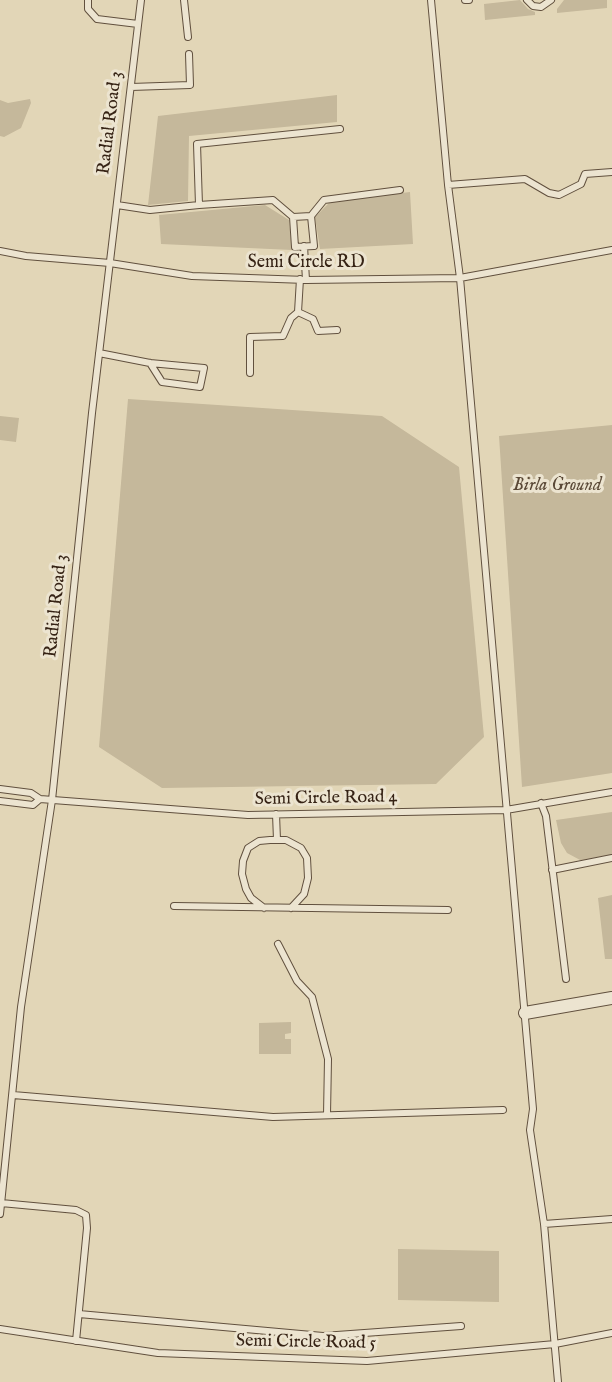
<!DOCTYPE html>
<html>
<head>
<meta charset="utf-8">
<style>
	body { margin:0 }
	canvas { display:block; background:#e2d6b7 }
</style>
</head>
<body>
<canvas width="612" height="1382"></canvas>
<script>
const g = document.querySelector('canvas').getContext('2d');
g.lineJoin = 'round';
function paint(path, color) {
  g.fillStyle = color;
  g.fill(path, 'evenodd');
}
function poly(rows) {
  const path = new Path2D();
  for (const r of rows) {
    path.moveTo(r[0], r[1]);
    for (let i = 2; i < r.length; i += 2) path.lineTo(r[i], r[i + 1]);
  }
  return path;
}
function stroke(path, color, width, dash) {
  g.strokeStyle = color;
  g.lineWidth = width;
  g.lineCap = dash ? 'butt' : 'round';
  g.setLineDash(dash || []);
  g.stroke(path);
}
function drawText(font, color, halo, rows, align = 'center') {
  g.font = font + ' "IM FELL English",serif';
  g.lineWidth = 6;
  g.setLineDash([]);
  g.textBaseline = 'middle';
  g.strokeStyle = halo;
  g.fillStyle = color;
  for (const [text, x, y, turn = 0] of rows) {
    g.save();
    g.translate(x, y);
    g.rotate((+turn || 0) * Math.PI / 180);
    g.textAlign = isNaN(turn) ? turn : align;
    if (halo) g.strokeText(text, 0, 0);
    g.fillText(text, 0, 0);
    g.restore();
  }
}
const green = poly([
	[520,0,528,9,535,12,535,15,485,20,484,4],
	[564,0,607,0,607,8,557,13,557,9],
	[337,95,337,122,189,136,188,201,148,205,158,116],
	[30,99,31,103,21,128,4,137,0,136,0,100,8,103],
	[410,192,413,244,320,249,315,217,330,202],
	[265,205,289,220,292,250,161,244,159,215],
	[128,399,382,416,459,467,484,737,436,784,162,788,99,747],
	[0,416,19,418,16,442,0,440],
	[612,425,612,773,522,787,499,436],
	[612,812,612,855,582,861,567,853,561,843,556,820],
	[612,895,612,959,605,959,598,898],
	[291,1022,291,1033,285,1034,285,1039,291,1039,291,1054,259,1054,259,1023],
	[398,1249,499,1251,499,1302,398,1300]
]);
const lane = poly([
	[88,0,88,9,97,19,138,24],
	[184,0,188,37],
	[431,0,448,185,460,278,533,1109,530,1130,544,1224,558,1382],
	[465,0,469,0],
	[527,0,533,6,541,7,551,0],
	[131,87,190,85,189,54],
	[340,129,197,144,199,205,273,200,293,217,311,216,324,200,400,190],
	[448,185,525,179,549,193,559,195,581,184,585,174,612,172],
	[117,205,150,210,199,205],
	[293,217,295,247,314,246,311,216],
	[304,246,306,280],
	[0,251,26,256,110,263,192,276,306,280,460,278,612,250],
	[298,312,313,319,318,331,337,330],
	[99,353,150,363,204,368,200,387,162,382,150,363],
	[250,373,250,337,283,336,291,318,298,312,300,279],
	[0,789,31,793,40,799,248,815,506,810,612,792],
	[0,801,33,805,40,799],
	[541,803,546,816,566,979],
	[276,814,277,840],
	[552,870,612,858],
	[174,906,448,910],
	[264,908,251,898,246,889,242,874,243,861,248,848,259,841,270,840,286,840,301,848,307,858,308,878,304,894,291,908],
	[278,944,297,981,312,997,328,1059,327,1115],
	[13,1095,273,1117,503,1110],
	[1,1203,76,1210,86,1215,87,1228,76,1341],
	[0,1214,21,1007,52,800,92,413,141,0],
	[544,1224,612,1219],
	[79,1314,323,1336,461,1326],
	[0,1329,158,1353,367,1361,555,1344,612,1333]
]);
const street = poly([
	[525,1013,612,998]
]);
const streetNames = [
	["Radial Road 3",111,123,-83],
	["Semi Circle RD",306,263],
	["Radial Road 3",57,606,-84],
	["Semi Circle Road 4",326,799,-1],
	["Semi Circle Road 5",306,1343,1]
];
const parkNames = [
	["Birla Ground",557,486]
];
paint(green, '#c5b89b');
stroke(lane, '#61503e', 8);
stroke(street, '#61503e', 14);
stroke(lane, '#ece4d0', 6);
stroke(street, '#ece4d0', 12);
drawText('18px', '#362315', '#ece4d0', streetNames);
drawText('italic 18px', '#5a4836', '#ece4d0', parkNames);
</script>
</body>
</html>
